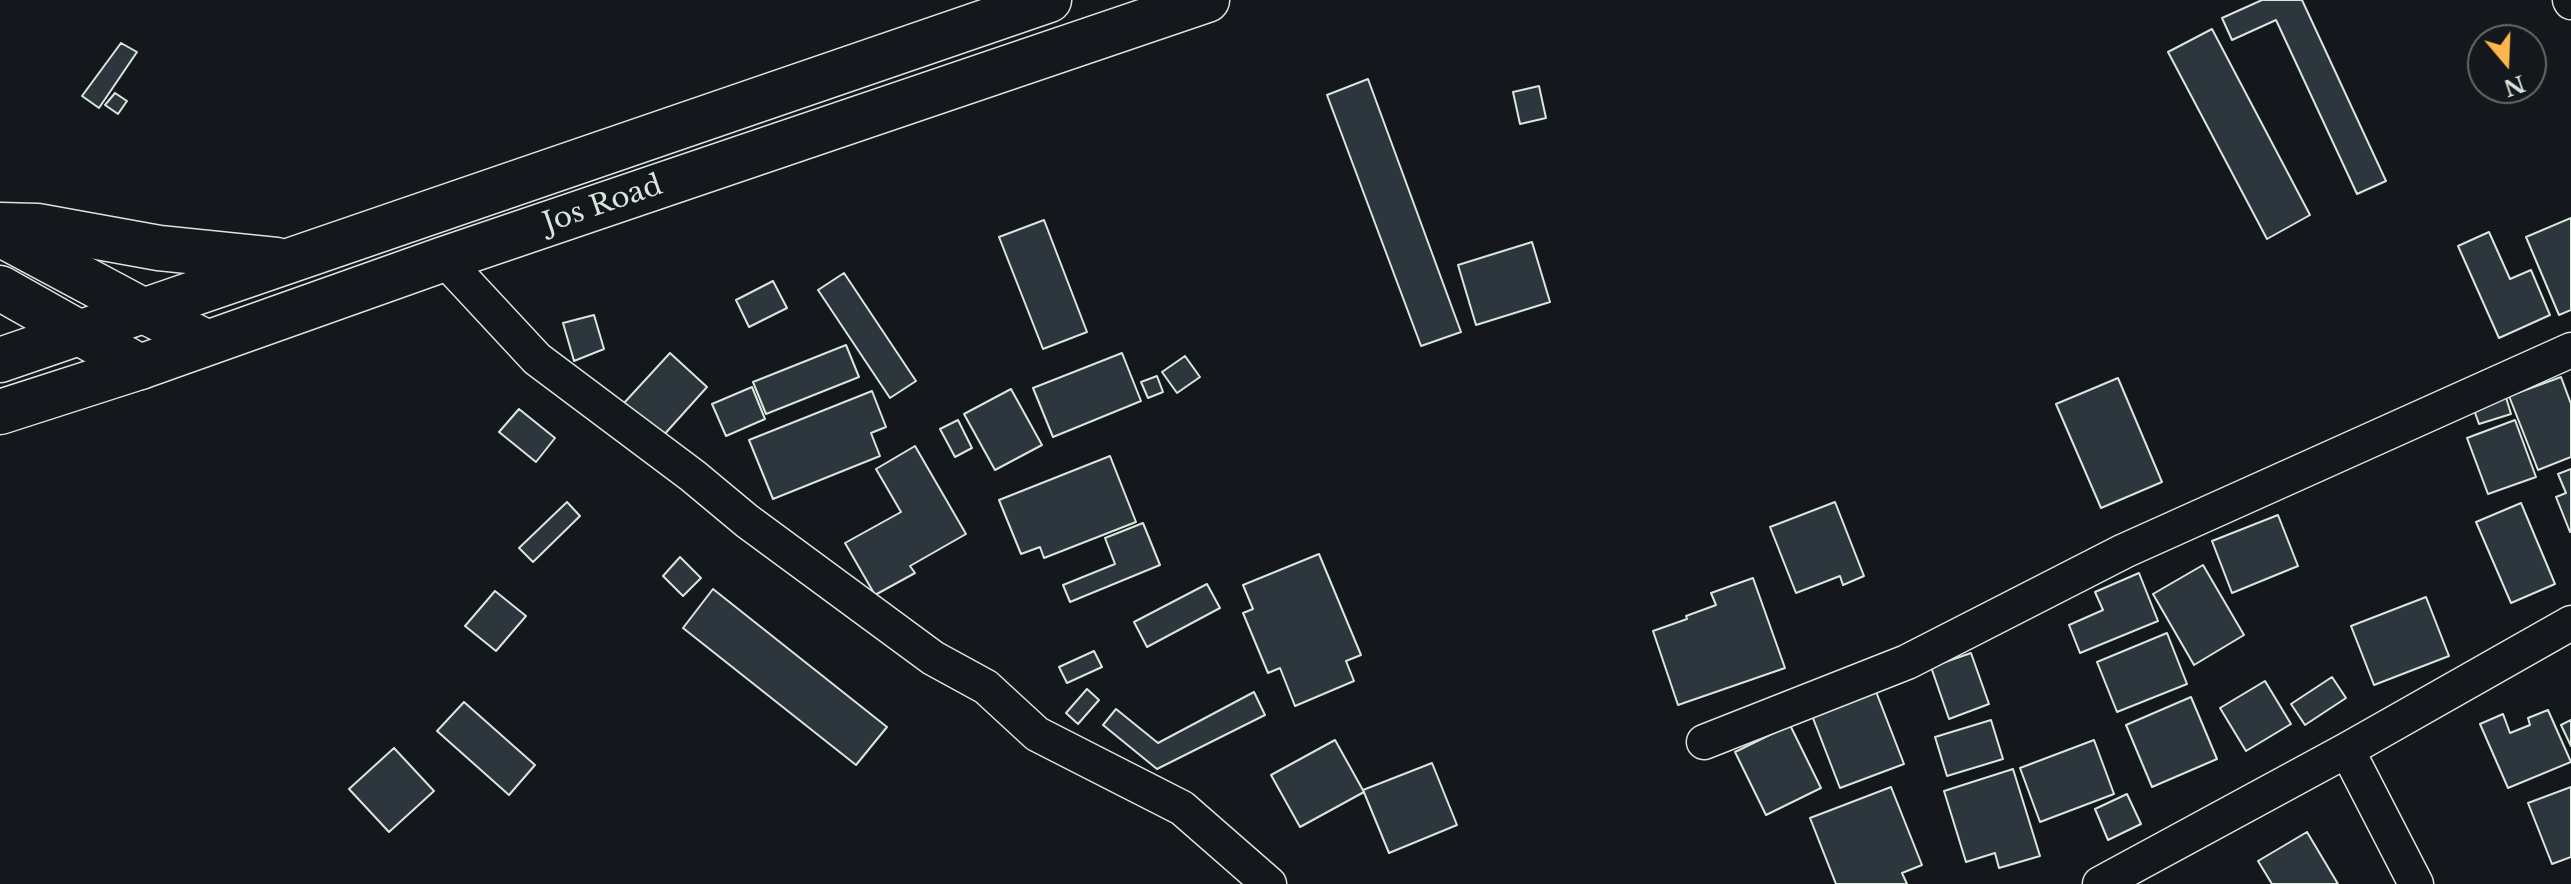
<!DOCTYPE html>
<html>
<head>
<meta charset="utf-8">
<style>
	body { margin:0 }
	#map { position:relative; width:2571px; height:884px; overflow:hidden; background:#14181c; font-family:"Libre Baskerville",serif }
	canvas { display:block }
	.north { position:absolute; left:2467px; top:24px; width:80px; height:80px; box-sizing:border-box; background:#14181c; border:2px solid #626a69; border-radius:50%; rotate:161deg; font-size:22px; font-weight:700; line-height:32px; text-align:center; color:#d8e6dc }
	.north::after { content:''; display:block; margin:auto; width:28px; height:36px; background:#ffb74d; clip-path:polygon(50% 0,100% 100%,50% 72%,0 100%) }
</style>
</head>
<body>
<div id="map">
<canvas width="2571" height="884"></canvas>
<div class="north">N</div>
</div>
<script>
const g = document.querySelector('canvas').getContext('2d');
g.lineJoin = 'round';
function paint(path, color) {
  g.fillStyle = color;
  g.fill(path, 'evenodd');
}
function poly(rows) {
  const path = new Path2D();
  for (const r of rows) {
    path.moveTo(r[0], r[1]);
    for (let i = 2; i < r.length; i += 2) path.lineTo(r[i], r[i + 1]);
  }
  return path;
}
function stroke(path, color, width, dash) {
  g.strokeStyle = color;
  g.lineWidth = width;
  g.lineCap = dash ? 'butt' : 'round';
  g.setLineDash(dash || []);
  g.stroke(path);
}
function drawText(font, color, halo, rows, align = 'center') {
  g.font = font + ' "Libre Baskerville",serif';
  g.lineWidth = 6;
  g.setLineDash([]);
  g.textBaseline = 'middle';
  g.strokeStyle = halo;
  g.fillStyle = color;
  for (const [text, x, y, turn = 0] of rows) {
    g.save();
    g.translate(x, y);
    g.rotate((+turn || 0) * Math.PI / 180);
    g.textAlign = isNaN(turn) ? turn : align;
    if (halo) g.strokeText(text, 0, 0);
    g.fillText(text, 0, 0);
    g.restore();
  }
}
const building = poly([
	[2262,0,2302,0,2386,181,2357,194,2276,20,2232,40,2222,18,2262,0],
	[2212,29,2310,215,2267,239,2168,52,2212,29],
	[121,43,137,52,99,108,82,96,121,43],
	[1368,79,1461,332,1421,346,1327,95,1368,79],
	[1539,86,1546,118,1520,124,1513,92,1539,86],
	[115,93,127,101,118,114,105,105,115,93],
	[2571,218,2571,310,2559,315,2526,237,2571,218],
	[1044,220,1087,332,1043,349,999,237,1044,220],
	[2489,232,2510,279,2531,270,2550,315,2499,338,2458,246,2489,232],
	[1532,242,1550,302,1476,325,1458,265,1532,242],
	[844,273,916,381,890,398,818,290,844,273],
	[773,281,787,308,749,327,736,300,773,281],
	[594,315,604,349,574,361,563,323,594,315],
	[846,345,859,377,766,414,753,382,846,345],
	[670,353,707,387,662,437,624,403,670,353],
	[1122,353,1141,401,1053,437,1033,388,1122,353],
	[1185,356,1200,377,1177,393,1162,372,1185,356],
	[1157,376,1163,392,1148,398,1141,382,1157,376],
	[2561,377,2571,404,2571,457,2538,470,2509,396,2561,377],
	[2118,378,2162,482,2101,508,2056,404,2118,378],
	[752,387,765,419,726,436,712,404,752,387],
	[1011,389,1042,445,995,470,964,414,1011,389],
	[872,391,886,427,871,433,880,456,773,499,749,440,872,391],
	[2505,394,2511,414,2479,424,2472,404,2505,394],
	[519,409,555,438,536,462,499,432,519,409],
	[958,420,972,448,955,457,940,429,958,420],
	[2515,420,2536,477,2488,494,2467,438,2515,420],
	[915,446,966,534,910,566,915,573,875,595,845,543,901,512,876,469,915,446],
	[1110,456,1136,522,1044,558,1040,547,1021,554,999,500,1110,456],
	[2571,469,2571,531,2570,532,2556,497,2566,493,2558,474,2571,469],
	[567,502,580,516,533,562,519,548,567,502],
	[1835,502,1864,576,1843,585,1840,576,1796,593,1770,527,1835,502],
	[2521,503,2555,584,2511,603,2476,522,2521,503],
	[2278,515,2298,566,2232,593,2212,541,2278,515],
	[1143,523,1160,565,1070,602,1063,585,1115,564,1105,538,1143,523],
	[1319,554,1361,655,1346,661,1354,681,1295,706,1280,668,1268,673,1243,613,1253,609,1243,585,1319,554],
	[680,557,701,578,683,596,663,576,680,557],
	[2203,565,2244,635,2194,665,2153,594,2203,565],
	[2139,573,2158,621,2080,653,2069,625,2103,610,2095,592,2139,573],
	[1753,578,1785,668,1678,705,1653,631,1687,619,1686,616,1716,605,1711,593,1753,578],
	[1207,584,1220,608,1147,647,1134,622,1207,584],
	[713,589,887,727,856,765,683,628,713,589],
	[495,591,526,616,496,651,465,626,495,591],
	[2426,597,2449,656,2374,685,2351,626,2426,597],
	[2167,633,2187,684,2117,712,2097,662,2167,633],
	[1094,651,1102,667,1067,683,1059,667,1094,651],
	[1971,653,1989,704,1949,719,1931,667,1971,653],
	[2332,677,2346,698,2305,725,2291,704,2332,677],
	[2265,681,2291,724,2246,751,2220,708,2265,681],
	[1087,689,1099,700,1078,724,1066,713,1087,689],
	[1875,689,1904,764,1840,788,1811,713,1875,689],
	[1254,692,1265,715,1157,769,1103,725,1116,709,1158,743,1254,692],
	[2191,697,2217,759,2152,787,2126,725,2191,697],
	[464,702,535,765,509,795,437,731,464,702],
	[2548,710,2571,762,2508,788,2480,724,2503,714,2510,733,2530,725,2528,718,2548,710],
	[1991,720,2003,759,1947,776,1935,737,1991,720],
	[2571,720,2571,746,2561,725,2571,720],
	[1790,725,1821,788,1766,815,1735,752,1790,725],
	[1335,740,1364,792,1300,827,1271,775,1335,740],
	[2094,740,2114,794,2040,822,2020,768,2094,740],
	[394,748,434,791,389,832,349,789,394,748],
	[1432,763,1457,825,1389,853,1363,790,1432,763],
	[2013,769,2040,856,1999,868,1995,853,1966,862,1944,791,2013,769],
	[1891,787,1922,865,1902,873,1907,884,1836,884,1810,818,1891,787],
	[2571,787,2571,857,2552,864,2528,803,2571,787],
	[2127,794,2141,824,2108,840,2095,809,2127,794],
	[2307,832,2338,884,2272,884,2258,861,2307,832]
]);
const minor = poly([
	[2570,0,2571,2],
	[444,259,537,359,693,476,747,521,933,658,986,687,1037,734,1182,808,1269,884],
	[1704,742,1907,662,2124,551,2571,350],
	[2347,750,2416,884],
	[2100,884,2347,750,2571,623]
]);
const tertiary = poly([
	[0,234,144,311,206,342],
	[0,288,140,367]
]);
const trunk = poly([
	[0,225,37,226,159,248,276,260],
	[0,360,1049,0],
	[0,412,140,367,444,259,1207,0]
]);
const streetNames = [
	["Jos Road",603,205,-19]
];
paint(building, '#2c363c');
stroke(building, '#d8e6dc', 2);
stroke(minor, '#d8e6dc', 37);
stroke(tertiary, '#d8e6dc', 47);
stroke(trunk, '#d8e6dc', 47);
stroke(minor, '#14181c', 34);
stroke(tertiary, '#14181c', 44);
stroke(trunk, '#14181c', 44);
drawText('28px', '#d8e6dc', '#14181c', streetNames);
</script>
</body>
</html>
